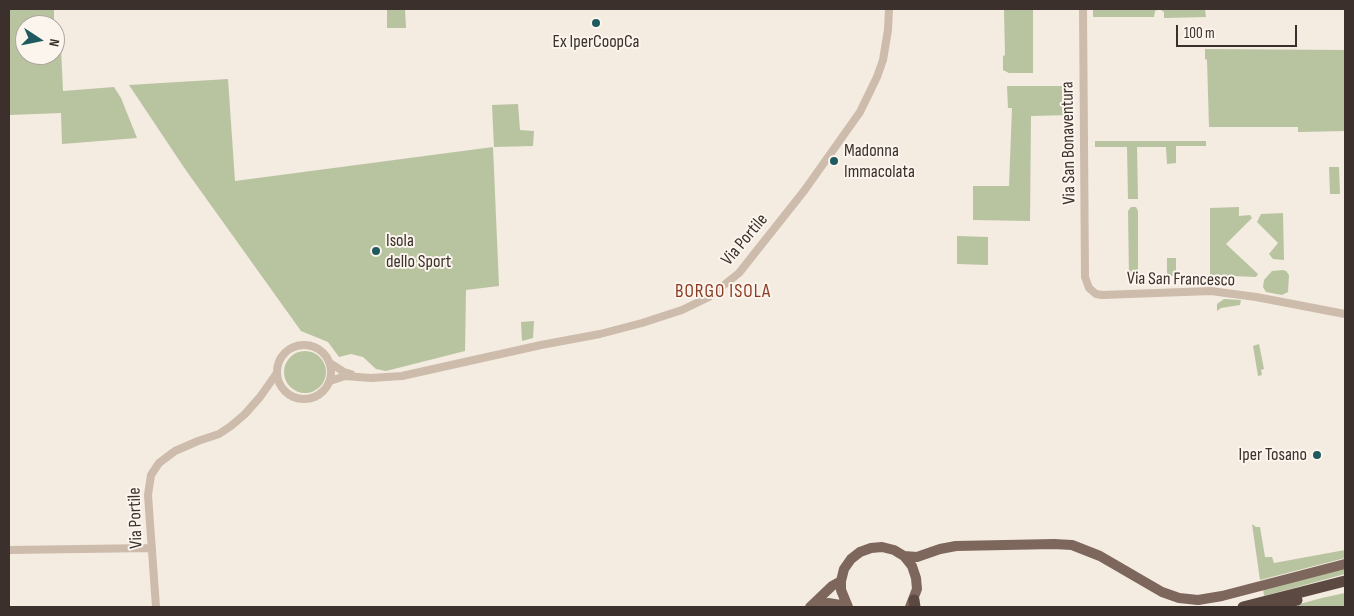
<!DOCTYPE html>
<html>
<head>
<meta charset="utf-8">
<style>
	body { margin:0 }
	#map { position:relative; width:1354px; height:616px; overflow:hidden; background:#f4ebe1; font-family:"Sofia Sans Condensed",sans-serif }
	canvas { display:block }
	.frame { position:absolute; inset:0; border:10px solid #3b302b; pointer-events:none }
	.north { position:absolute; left:15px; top:15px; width:50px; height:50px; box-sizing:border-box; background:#fbf5ee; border:1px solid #aea6a0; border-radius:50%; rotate:101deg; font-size:14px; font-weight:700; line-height:20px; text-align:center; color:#3b302b }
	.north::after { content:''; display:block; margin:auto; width:18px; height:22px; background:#1f5a5e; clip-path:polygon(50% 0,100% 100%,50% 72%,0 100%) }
	.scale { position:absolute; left:1176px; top:25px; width:121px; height:22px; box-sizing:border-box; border:2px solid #3b302b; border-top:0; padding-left:6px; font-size:15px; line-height:18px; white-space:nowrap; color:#3b302b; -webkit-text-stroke:4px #fbf5ee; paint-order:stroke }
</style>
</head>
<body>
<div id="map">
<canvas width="1354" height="616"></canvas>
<div class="frame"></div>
<div class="north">N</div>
<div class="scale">100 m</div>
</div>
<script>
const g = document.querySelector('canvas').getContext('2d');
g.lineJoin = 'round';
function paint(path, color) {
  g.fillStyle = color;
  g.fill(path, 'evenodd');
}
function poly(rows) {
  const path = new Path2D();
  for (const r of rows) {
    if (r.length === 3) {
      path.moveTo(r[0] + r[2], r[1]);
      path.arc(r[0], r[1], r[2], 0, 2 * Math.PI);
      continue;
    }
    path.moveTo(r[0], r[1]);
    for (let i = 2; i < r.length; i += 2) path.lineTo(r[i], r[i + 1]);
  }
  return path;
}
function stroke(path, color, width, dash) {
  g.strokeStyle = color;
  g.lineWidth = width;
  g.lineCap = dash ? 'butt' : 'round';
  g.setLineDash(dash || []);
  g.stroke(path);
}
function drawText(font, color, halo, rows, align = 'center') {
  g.font = font + ' "Sofia Sans Condensed",sans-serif';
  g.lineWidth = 4;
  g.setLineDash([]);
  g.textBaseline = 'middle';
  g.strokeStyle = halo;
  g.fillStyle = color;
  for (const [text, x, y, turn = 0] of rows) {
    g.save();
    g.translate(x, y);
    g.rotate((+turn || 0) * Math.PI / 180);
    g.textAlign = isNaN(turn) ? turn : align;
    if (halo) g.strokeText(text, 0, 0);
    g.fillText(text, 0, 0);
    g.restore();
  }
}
const green = poly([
	[9,9,54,9,54,25,25,25,25,55,55,55,55,27,60,27,63,91,114,87,121,98,137,138,62,144,61,113,9,115],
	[387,9,405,9,406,28,387,28],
	[1093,9,1205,9,1206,17,1164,18,1164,12,1159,9,1155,11,1154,17,1093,17],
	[1004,10,1033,10,1033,73,1009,73,1003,70,1003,56,1005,55],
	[1205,49,1345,50,1345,131,1298,132,1298,127,1209,127,1207,60,1205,59],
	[228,79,235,181,493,147,499,286,466,290,465,351,386,371,376,369,363,357,351,354,339,357,328,342,301,331,185,169,129,85],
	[1007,86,1071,86,1071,115,1031,116,1030,221,973,220,973,186,1009,186,1012,108,1008,108],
	[518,104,520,130,534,131,533,146,494,147,492,105],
	[1095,141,1206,141,1206,146,1176,146,1176,163,1167,164,1166,147,1137,147,1138,199,1128,199,1127,147,1095,147],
	[1329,167,1339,167,1340,194,1330,194],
	[1131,207,1136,207,1138,211,1138,277,1129,277,1128,211],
	[1239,207,1239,216,1250,215,1252,218,1226,244,1258,274,1256,277,1210,275,1210,208],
	[1283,213,1284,260,1273,259,1269,254,1278,243,1257,222,1261,214],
	[957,236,988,237,988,265,957,264],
	[1167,258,1176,258,1176,276,1167,276],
	[1283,270,1286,271,1289,275,1288,292,1282,295,1266,292,1263,287,1264,280,1272,271],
	[1224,299,1241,300,1240,305,1221,308,1217,311,1217,304],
	[534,321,533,338,522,341,521,322],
	[1259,344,1264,369,1261,370,1262,375,1258,376,1253,346],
	[305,372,21],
	[1252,524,1256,527,1260,527,1265,557,1272,557,1274,563,1345,550,1345,558,1260,580],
	[1345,567,1345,574,1264,596,1263,588],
	[1345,593,1345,607,1288,607,1322,598]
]);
const minor = poly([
	[1083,9,1085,277,1089,288,1096,294,1102,295,1211,291,1256,297,1345,314],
	[304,372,27],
	[330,363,344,372,351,374],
	[330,381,345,376,371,378,402,376,541,345,600,334,642,323,682,310,709,297,739,273,804,191,860,112,877,77,883,60,888,30,889,9],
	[9,550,152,548],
	[156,607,148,495,151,475,159,463,175,451,198,441,219,434,231,426,245,414,260,397,277,373]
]);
const major = poly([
	[904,556,917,557,940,549,956,546,1054,544,1072,545,1100,556,1162,592,1179,598,1198,600,1222,596,1345,564],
	[810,607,832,586,841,581],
	[813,607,828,603,847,606],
	[848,607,841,590,841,581,844,569,851,559,860,552,871,548,882,547,894,550,904,556,912,566,916,578,917,589,910,607]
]);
const highway = poly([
	[914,600,915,607],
	[1243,607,1345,581],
	[1273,607,1297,600]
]);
const markers = [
	[596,23,5,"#1f5a5e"],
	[834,161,5,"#1f5a5e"],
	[376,251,5,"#1f5a5e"],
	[1317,455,5,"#1f5a5e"]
];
const poiNames = [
	["Ex IperCoopCa",596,42,"center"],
	["Madonna",844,151],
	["Immacolata",844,172],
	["Isola",386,241],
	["dello Sport",386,262],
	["Iper Tosano",1307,455,"right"]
];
const streetNames = [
	["Via San Bonaventura",1069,143,-91],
	["Via Portile",745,240,-50],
	["Via San Francesco",1181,280,1],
	["Via Portile",136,518,-92]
];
const neighbourhoodNames = [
	["BORGO ISOLA",723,292]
];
paint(green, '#b8c4a0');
stroke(minor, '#cdbbac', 8);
stroke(major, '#7d675c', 10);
stroke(highway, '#5c4a42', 11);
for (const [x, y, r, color] of markers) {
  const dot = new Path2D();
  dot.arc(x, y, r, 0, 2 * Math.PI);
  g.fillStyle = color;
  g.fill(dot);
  stroke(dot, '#fbf5ee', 2);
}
drawText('18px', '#3b302b', '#fbf5ee', poiNames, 'left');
drawText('18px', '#3b302b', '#fbf5ee', streetNames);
g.letterSpacing = '1px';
drawText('19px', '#8c3b22', '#fbf5ee', neighbourhoodNames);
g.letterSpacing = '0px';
</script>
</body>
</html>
